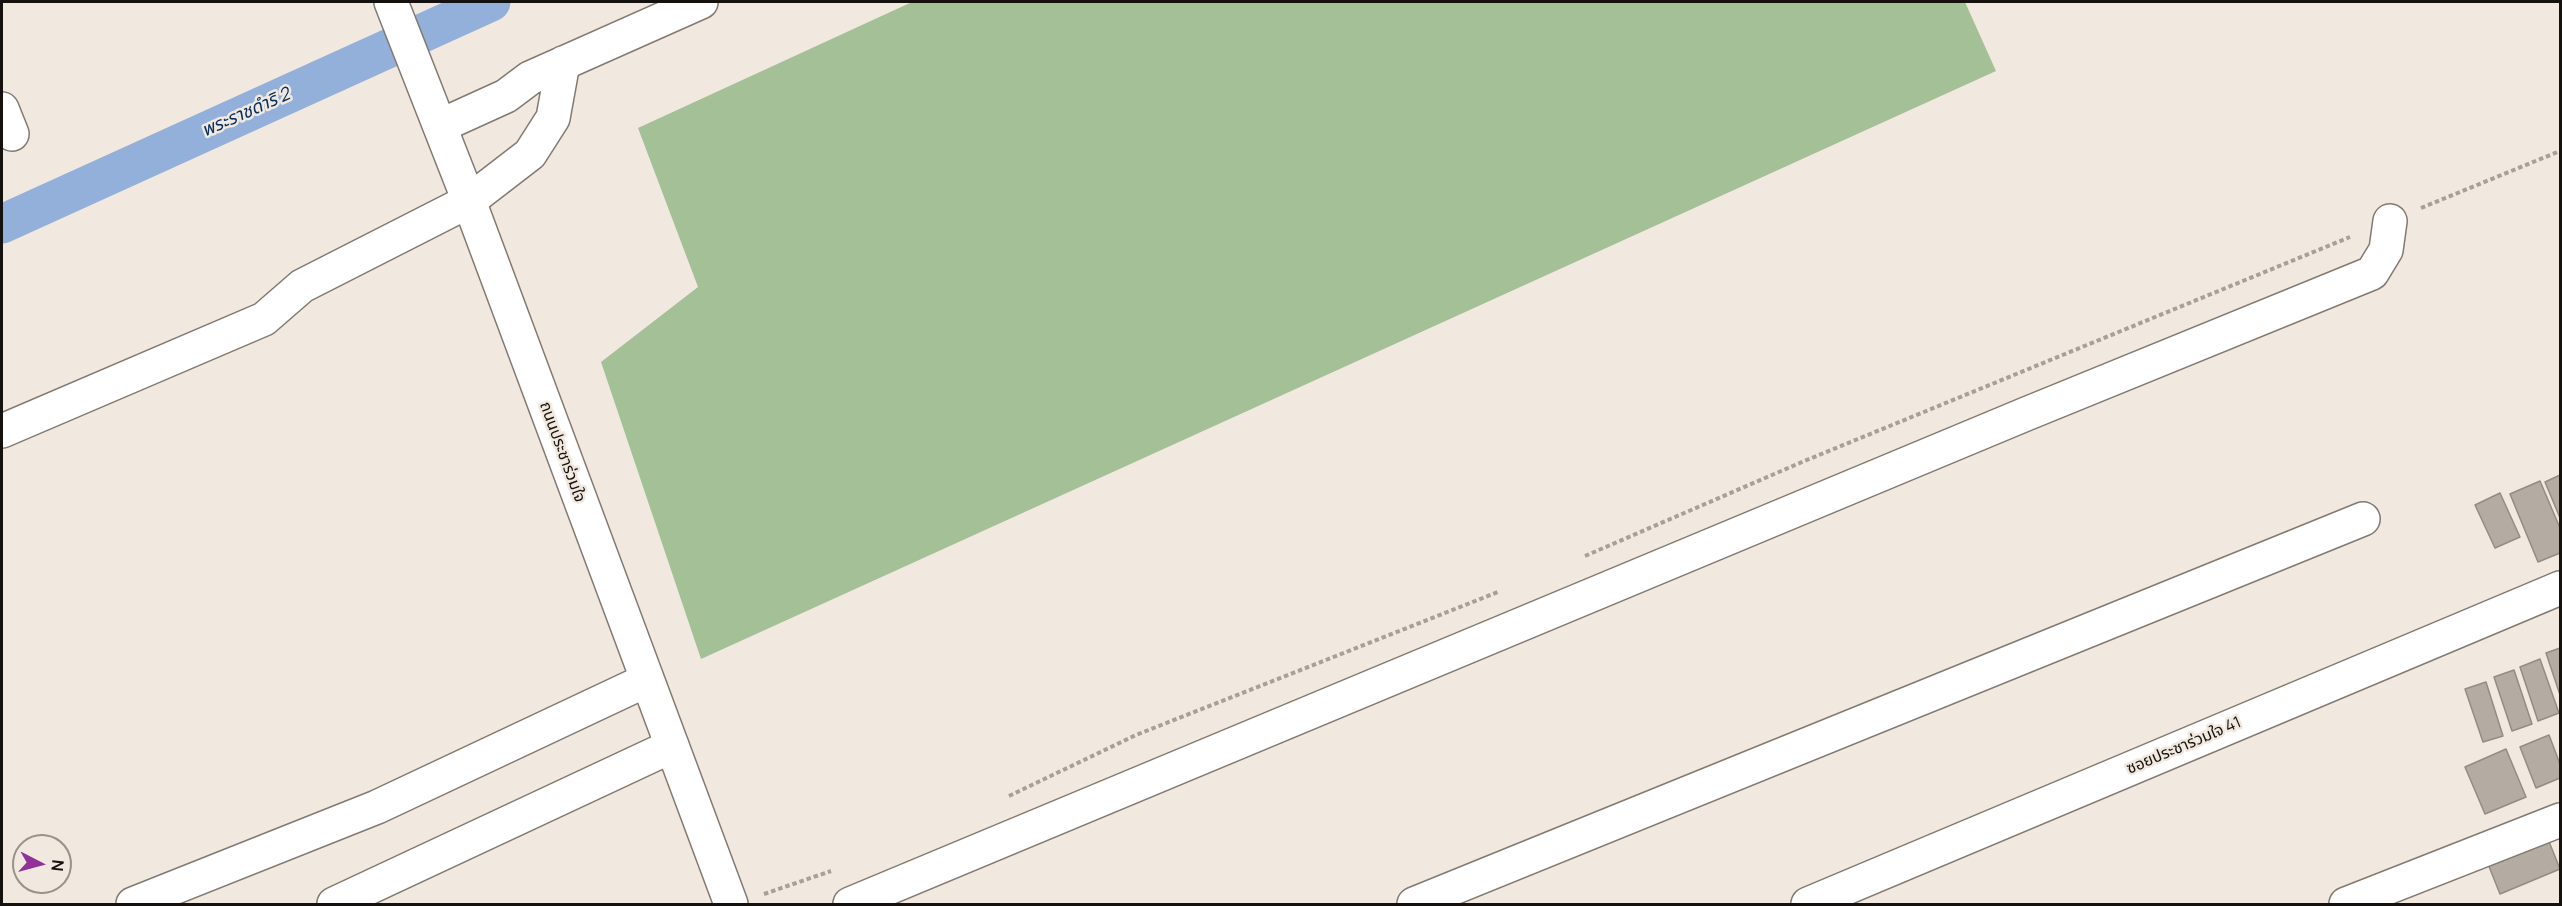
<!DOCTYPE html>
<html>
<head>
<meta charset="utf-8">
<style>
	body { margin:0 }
	#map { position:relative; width:2562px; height:906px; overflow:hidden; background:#f1e8df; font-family:Manrope,sans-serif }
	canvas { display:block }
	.frame { position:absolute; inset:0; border:3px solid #14110e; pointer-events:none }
	.north { position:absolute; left:12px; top:834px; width:60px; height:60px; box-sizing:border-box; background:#f1e8df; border:2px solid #99928b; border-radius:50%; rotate:96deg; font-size:16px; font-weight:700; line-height:24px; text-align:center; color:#14110e }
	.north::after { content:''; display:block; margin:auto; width:21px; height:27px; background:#92319a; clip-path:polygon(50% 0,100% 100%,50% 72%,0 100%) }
</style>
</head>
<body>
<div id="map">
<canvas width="2562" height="906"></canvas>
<div class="frame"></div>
<div class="north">N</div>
</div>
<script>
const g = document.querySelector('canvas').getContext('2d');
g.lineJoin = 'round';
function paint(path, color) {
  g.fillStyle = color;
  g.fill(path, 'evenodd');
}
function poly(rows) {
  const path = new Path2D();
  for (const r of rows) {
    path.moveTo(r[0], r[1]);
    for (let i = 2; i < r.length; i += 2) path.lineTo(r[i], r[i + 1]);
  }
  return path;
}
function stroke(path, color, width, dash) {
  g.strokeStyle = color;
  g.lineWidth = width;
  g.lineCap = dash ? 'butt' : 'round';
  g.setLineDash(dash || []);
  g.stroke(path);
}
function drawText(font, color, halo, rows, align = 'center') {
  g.font = font + ' Manrope,"Noto Sans Thai",sans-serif';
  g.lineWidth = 5;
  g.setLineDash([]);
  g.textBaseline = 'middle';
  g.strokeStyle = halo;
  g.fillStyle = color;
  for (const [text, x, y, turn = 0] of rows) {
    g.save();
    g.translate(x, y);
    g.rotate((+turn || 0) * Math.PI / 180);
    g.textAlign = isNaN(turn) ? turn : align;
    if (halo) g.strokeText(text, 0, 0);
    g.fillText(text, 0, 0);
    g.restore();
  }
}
const green = poly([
	[912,2,1965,2,1996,71,701,659,601,362,698,287,638,128]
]);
const canal = poly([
	[2,224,491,2]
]);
const building = poly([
	[2560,475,2560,518,2545,482,2560,475],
	[2540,481,2560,528,2560,553,2538,562,2510,494,2540,481],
	[2500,493,2520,537,2495,548,2475,505,2500,493],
	[2560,648,2560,695,2546,653,2560,648],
	[2540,659,2559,713,2538,721,2520,667,2540,659],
	[2514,670,2532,724,2512,731,2494,677,2514,670],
	[2486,682,2503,736,2483,742,2465,689,2486,682],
	[2549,735,2560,764,2560,778,2536,788,2520,747,2549,735],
	[2506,749,2526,797,2485,814,2465,767,2506,749],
	[2544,829,2560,869,2500,894,2484,854,2544,829]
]);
const path = poly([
	[2421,208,2560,151],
	[1585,556,1802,462,2350,237],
	[1009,796,1136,735,1498,592],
	[764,894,831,871]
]);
const street = poly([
	[2,109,12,134],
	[440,126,506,96,530,78,701,2],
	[2,431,264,319,302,286,469,201,530,154,553,118,563,63],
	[133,904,377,807,647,680],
	[334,904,672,746],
	[850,904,2026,414,2372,273,2386,250,2390,221],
	[1414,904,2363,519],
	[1808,904,2560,588],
	[2346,904,2560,820]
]);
const secondary = poly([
	[391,2,469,201,731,904]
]);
const streetNames = [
	["ถนนประชาร่วมใจ",562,452,70],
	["ซอยประชาร่วมใจ 41",2184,746,-23]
];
const waterNames = [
	["พระราชดำริ 2",246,113,-24]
];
paint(green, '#a4c097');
stroke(canal, '#92b0d9', 39);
paint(building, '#b4aca3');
stroke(building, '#948c84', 1.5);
stroke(street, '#827a72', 36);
stroke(secondary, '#827a72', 36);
stroke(path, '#a7a099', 4, [4.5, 3]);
stroke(street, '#fff', 33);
stroke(secondary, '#fff', 33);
drawText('16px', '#14110e', '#f1e8df', streetNames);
drawText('italic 18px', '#062e60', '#f1e8df', waterNames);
</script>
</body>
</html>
